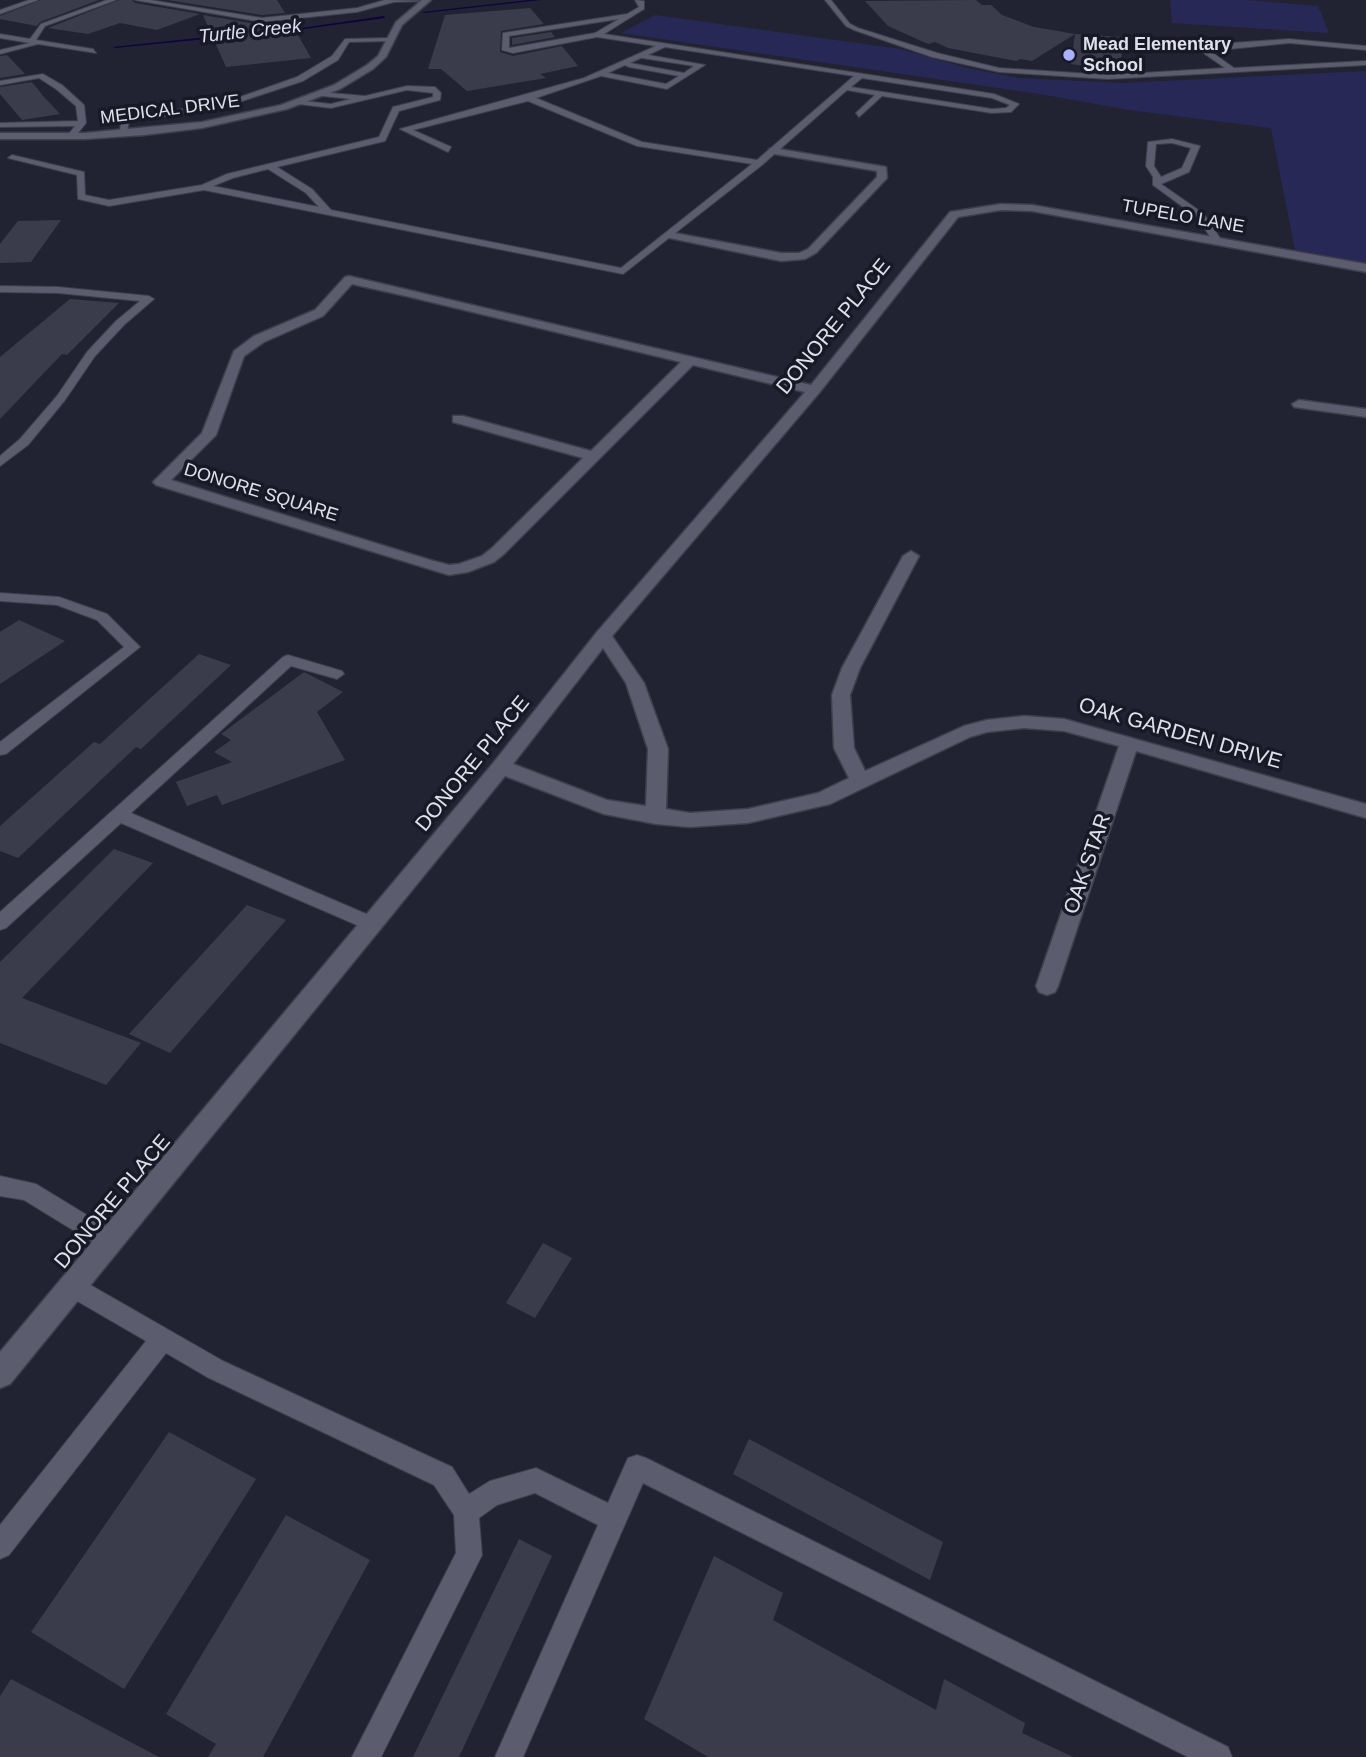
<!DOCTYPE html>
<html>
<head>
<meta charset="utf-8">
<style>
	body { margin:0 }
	canvas { display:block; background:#212332 }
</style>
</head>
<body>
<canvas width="1366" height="1757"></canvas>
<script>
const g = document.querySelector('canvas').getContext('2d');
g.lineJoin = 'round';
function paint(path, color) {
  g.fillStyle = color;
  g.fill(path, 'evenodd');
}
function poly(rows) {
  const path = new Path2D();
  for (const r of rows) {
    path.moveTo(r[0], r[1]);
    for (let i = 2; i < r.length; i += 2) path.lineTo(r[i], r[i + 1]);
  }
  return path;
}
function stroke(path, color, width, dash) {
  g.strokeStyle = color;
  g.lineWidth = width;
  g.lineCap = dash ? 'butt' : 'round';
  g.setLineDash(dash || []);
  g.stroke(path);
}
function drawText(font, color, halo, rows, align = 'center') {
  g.font = font + ' Helvetica,sans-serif';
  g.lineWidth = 7;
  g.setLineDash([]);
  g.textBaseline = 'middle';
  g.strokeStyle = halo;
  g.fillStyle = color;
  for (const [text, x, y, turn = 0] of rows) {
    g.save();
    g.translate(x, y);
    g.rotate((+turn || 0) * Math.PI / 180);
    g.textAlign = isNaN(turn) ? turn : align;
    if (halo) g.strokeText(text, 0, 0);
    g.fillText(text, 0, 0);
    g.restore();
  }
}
const green = poly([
	[1170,0,1247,0,1318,6,1329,33,1172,23],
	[655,15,900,49,967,68,1019,78,1123,83,1366,71,1366,263,1295,250,1271,128,1129,110,1046,95,621,33]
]);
const stream = poly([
	[529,0,541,0,424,13,422,12,529,0],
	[384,16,385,18,282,32,280,31,384,16],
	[226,35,227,37,115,48,113,47,226,35]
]);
const building = poly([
	[41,0,99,0,40,22,37,26,0,19,0,16],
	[119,0,132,0,135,3,200,14,157,30,120,23,88,34,48,28],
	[167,0,277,0,285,13,262,15],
	[976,0,982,5,991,5,1002,15,1034,27,1075,34,1032,61,1020,59,1016,61,948,48,935,42,928,44,888,26,865,1],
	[530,8,544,24,501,31,500,52,513,56,562,46,578,66,540,74,546,78,467,91,441,69,428,69,445,15],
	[203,15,262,25,290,22,292,25,286,28,294,28,311,58,226,67],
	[551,32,555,37,512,45,512,38],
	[1075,34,1121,37,1122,68,1112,67,1112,70,1071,64],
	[7,55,25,74,0,78,0,56],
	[32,82,44,97,60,114,22,120,0,94,0,87],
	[61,220,31,262,0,263,0,244,18,221],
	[70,299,119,303,67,355,62,354,0,419,0,357],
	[19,620,65,641,0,684,0,632],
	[199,654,231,665,141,749,136,747,18,858,0,851,0,826,94,742,100,744],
	[304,672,343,692,317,712,345,760,222,805,217,795,187,806,176,782,232,762,214,752,231,740,221,734],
	[114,849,153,863,22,998,141,1043,106,1085,0,1043,0,962],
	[247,905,286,920,170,1053,129,1034],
	[543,1243,572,1258,535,1318,506,1303],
	[169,1432,256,1479,124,1689,31,1632],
	[749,1439,943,1542,930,1580,733,1474],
	[286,1515,370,1560,263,1757,208,1757,216,1744,166,1714],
	[519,1539,552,1556,459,1757,413,1757],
	[714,1556,783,1593,773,1620,936,1710,944,1679,1025,1723,1022,1733,1073,1757,708,1757,644,1719],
	[11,1679,159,1757,0,1757,0,1696]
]);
const service = poly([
	[29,0,38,0,0,14,0,10,29,0],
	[107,0,116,0,45,26,36,40,93,49,96,53,38,44,0,54,0,50,30,43,0,38,0,34,30,39,41,24,107,0],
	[135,0,150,0,262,18,357,8,385,0,428,1,394,2,357,12,262,22,135,0],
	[635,0,644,1,644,9,604,34,994,94,1019,104,1011,112,992,113,882,96,859,117,856,113,875,95,847,90,762,165,623,274,204,190,109,206,78,199,77,175,8,158,12,155,84,172,85,195,109,200,202,185,227,174,379,137,393,107,433,97,433,93,407,90,331,108,298,104,295,100,331,104,351,99,322,96,319,92,365,96,407,86,435,87,441,93,440,100,399,111,385,141,277,167,312,189,331,210,621,268,752,164,637,146,528,101,413,130,451,147,448,152,400,129,584,78,656,46,597,37,513,53,502,50,503,33,627,14,639,7,635,0],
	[619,19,595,33,509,48,509,36,619,19],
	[665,47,854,76,757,160,642,142,536,98,601,76,667,89,705,65,648,55,665,47],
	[641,58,642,58,694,66,684,73,630,63,641,58],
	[625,65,629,67,679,76,666,84,608,73,625,65],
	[862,78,992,98,1010,105,1006,108,992,109,851,87,862,78],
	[268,169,306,193,319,207,213,186,233,178,268,169],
	[825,0,831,0,850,24,858,28,937,53,999,68,1108,75,1225,68,1202,52,1202,48,1217,44,1289,39,1366,46,1366,50,1289,43,1210,51,1234,68,1366,61,1366,65,1108,79,999,72,932,57,854,30,846,26,825,0],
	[389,38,391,41,349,42,338,60,303,81,224,107,129,122,126,136,119,134,122,118,223,103,297,77,332,56,345,39,389,38],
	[43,74,62,85,84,105,86,123,74,138,67,136,75,126,0,127,0,123,78,121,76,106,56,89,39,78,0,85,0,81,43,74],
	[1172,139,1200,146,1189,172,1161,184,1204,214,1222,241,1220,243,1214,243,1198,218,1153,185,1153,177,1146,166,1148,142,1172,139],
	[1172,143,1191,148,1182,168,1161,177,1154,166,1156,144,1172,143],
	[0,286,58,287,149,296,154,299,124,325,95,356,65,400,28,445,0,466,0,456,20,439,57,396,87,352,116,321,140,301,58,293,0,292,0,286],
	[0,593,59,597,107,614,140,647,6,754,0,755,0,742,124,647,97,620,57,605,0,601,0,593],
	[288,655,342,671,344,674,337,679,291,666,131,813,378,919,381,924,378,929,366,929,121,823,6,928,0,930,0,912,283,657,288,655],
	[0,1176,36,1184,118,1234,121,1241,118,1248,110,1251,102,1248,24,1200,0,1196,0,1176],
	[73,1275,223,1361,452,1467,469,1494,490,1481,536,1468,608,1503,628,1458,637,1455,646,1458,1228,1747,1232,1757,1188,1757,643,1483,523,1757,495,1757,598,1525,535,1493,497,1505,479,1518,482,1555,381,1757,352,1757,456,1553,454,1515,434,1485,207,1377,166,1353,9,1555,0,1559,0,1525,146,1341,65,1294,62,1286,65,1278,73,1275]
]);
const minor = poly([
	[773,148,886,167,887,178,816,253,805,259,781,261,665,237,663,235,669,232,781,253,799,253,808,249,877,177,877,171,769,153,769,149,773,148],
	[1001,204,1032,205,1366,264,1366,272,1032,211,1001,210,958,217,819,393,612,636,644,683,668,749,666,809,690,813,748,809,818,793,849,778,834,748,832,695,842,668,903,556,911,551,919,556,860,668,850,695,854,748,865,771,964,726,987,720,1024,716,1064,719,1366,804,1366,818,1136,751,1058,986,1055,992,1047,995,1039,992,1036,986,1119,746,1064,731,1024,728,987,732,970,737,830,804,748,823,690,827,656,824,604,814,505,776,10,1384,0,1388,0,1352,494,762,597,632,805,392,693,365,504,554,494,562,468,572,449,575,156,485,153,482,202,433,234,351,254,336,315,310,345,277,349,276,811,385,950,212,1001,204],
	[352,284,406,296,681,362,591,451,463,416,453,416,453,422,583,458,492,548,482,556,459,564,449,565,430,560,171,480,216,435,244,356,264,342,323,316,352,284],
	[603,648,626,683,648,749,646,806,607,800,513,764,603,648],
	[1299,400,1366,409,1366,417,1294,407,1292,404,1299,400]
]);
const tertiary = poly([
	[422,0,431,0,402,25,386,57,373,69,340,89,287,109,202,128,144,135,85,139,0,139,0,133,85,133,202,122,281,105,334,85,367,65,378,56,396,22,422,0]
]);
const markers = [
	[1069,55,7,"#a9b0fc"]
];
const farPoinames = [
	["Mead Elementary",1083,45],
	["School",1083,66]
];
const farStreetnames = [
	["MEDICAL DRIVE",170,110,-7],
	["TUPELO LANE",1183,217,10],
	["DONORE SQUARE",261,493,17]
];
const farWaternames = [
	["Turtle Creek",250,32,-6]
];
const streetNames = [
	["DONORE PLACE",834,327,-51],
	["OAK GARDEN DRIVE",1180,734,16],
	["DONORE PLACE",473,764,-51],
	["OAK STAR",1088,864,-71],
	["DONORE PLACE",113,1202,-50]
];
paint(green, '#272856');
paint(stream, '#0f0240');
paint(building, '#3a3c4c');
stroke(service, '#3e3f4b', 2);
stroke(minor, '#3e3f4b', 3);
stroke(tertiary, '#3e3f4b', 3);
paint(service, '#5b5d6e');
paint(minor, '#5b5d6e');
paint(tertiary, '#5b5d6e');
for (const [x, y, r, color] of markers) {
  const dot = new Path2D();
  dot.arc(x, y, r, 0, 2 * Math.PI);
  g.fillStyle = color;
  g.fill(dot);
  stroke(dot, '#181927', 2.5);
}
drawText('bold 18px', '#dfe0ea', '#181927', farPoinames, 'left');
drawText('18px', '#dfe0ea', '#181927', farStreetnames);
drawText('italic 19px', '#dcdef2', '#181927', farWaternames);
drawText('21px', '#dfe0ea', '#181927', streetNames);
</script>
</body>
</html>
